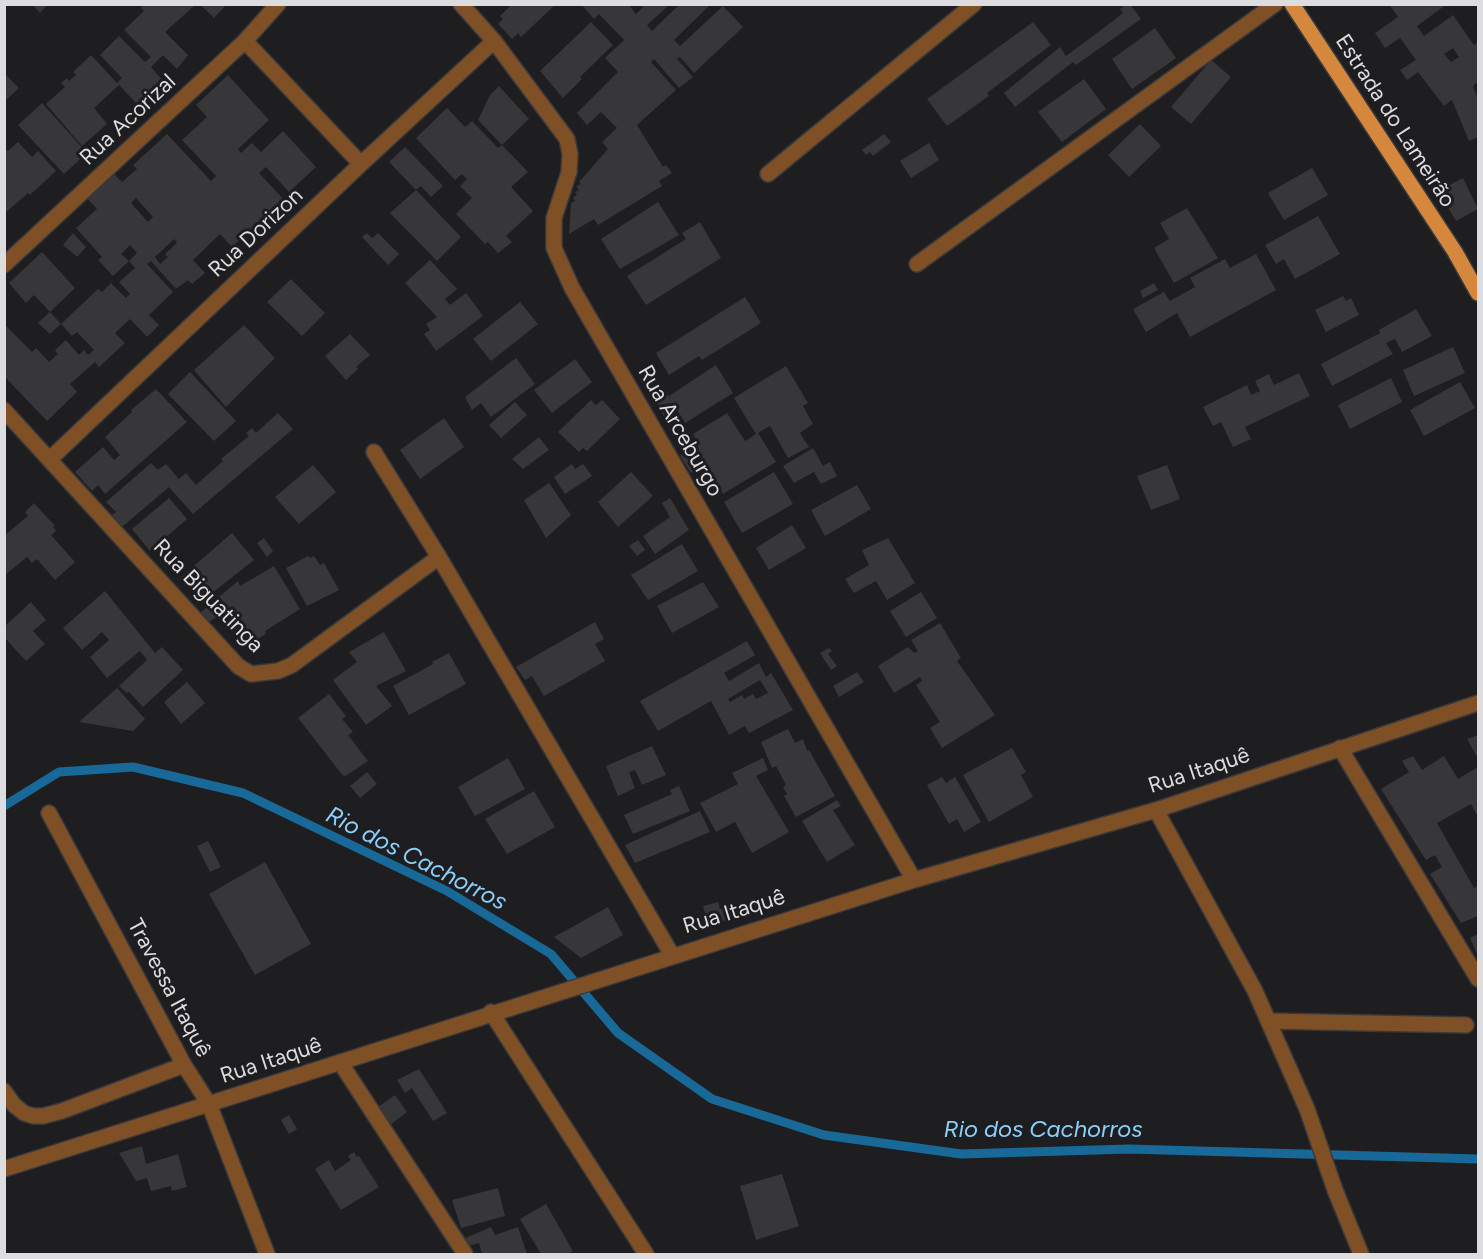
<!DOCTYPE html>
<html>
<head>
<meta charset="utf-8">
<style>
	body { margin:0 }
	#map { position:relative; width:1483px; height:1259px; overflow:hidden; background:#1e1e21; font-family:Figtree,sans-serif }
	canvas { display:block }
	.frame { position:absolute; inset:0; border:6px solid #dddde0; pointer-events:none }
</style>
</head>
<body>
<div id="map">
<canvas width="1483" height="1259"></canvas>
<div class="frame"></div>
</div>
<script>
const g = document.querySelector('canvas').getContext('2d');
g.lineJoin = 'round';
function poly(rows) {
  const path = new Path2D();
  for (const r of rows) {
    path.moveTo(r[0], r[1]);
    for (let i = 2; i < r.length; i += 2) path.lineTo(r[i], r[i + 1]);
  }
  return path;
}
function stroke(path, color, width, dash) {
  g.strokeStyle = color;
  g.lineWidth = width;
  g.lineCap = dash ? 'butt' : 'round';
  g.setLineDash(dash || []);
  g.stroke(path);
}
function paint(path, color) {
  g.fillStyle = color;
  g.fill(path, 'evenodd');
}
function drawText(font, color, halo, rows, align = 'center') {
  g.font = font + ' Figtree,sans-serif';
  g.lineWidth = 6;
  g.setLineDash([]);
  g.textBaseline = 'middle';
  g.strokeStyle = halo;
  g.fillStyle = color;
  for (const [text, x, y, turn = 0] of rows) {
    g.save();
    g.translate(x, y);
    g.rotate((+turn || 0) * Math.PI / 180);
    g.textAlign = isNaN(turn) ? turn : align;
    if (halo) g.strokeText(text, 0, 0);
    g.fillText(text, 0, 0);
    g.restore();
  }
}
const stream = poly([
	[4,806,59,772,133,767,243,793,447,891,551,954,618,1033,712,1099,824,1135,961,1154,1129,1149,1478,1159]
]);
const building = poly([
	[32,4,48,4,40,13],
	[144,4,194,6,165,32,188,55,177,69,163,55,151,67,163,81,138,105,119,85,94,108,107,124,82,146,46,104,65,87,61,83,67,78,69,81,76,75,73,72,91,55,117,83,122,78,100,55,119,36,145,62,151,57,124,30,144,11,141,8],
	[200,4,227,4,214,18],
	[512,4,556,4,521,37,518,33,512,39,498,24,503,19,500,16],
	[581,4,628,4,636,14,646,4,665,4,667,7,647,25,652,31,680,4,711,4,674,40,680,46,723,6,743,27,694,73,680,57,677,59,693,77,679,88,654,59,651,62,676,90,637,125,663,167,666,165,672,173,659,181,662,186,598,225,594,219,569,234,571,203,575,201,573,198,577,195,575,192,579,190,576,186,581,184,579,182,608,149,602,142,617,128,601,112,587,125,577,113,618,72,605,58,624,40,599,14,594,19],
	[1126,4,1130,4,1141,19,1076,65,1073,62,1015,107,1004,93,1060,47,1066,56,1105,27,1123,13,1120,9],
	[1389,4,1447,4,1417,26,1424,36,1453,15,1474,45,1478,42,1478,82,1473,86,1478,99,1478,137,1469,141,1452,100,1444,106,1418,72,1407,80,1400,70,1416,60,1400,38,1385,48,1375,33,1398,17],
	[1453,48,1459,57,1451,62,1444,54],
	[591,22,613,45,580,77,582,79,563,98,540,71],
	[1033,22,1051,45,987,93,989,96,947,126,927,99],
	[1155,28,1176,58,1132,89,1112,59],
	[1211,60,1231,77,1191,124,1171,107],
	[4,73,19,88,4,102],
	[228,75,269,120,238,149,241,153,252,143,261,152,283,131,316,167,289,192,266,167,259,173,288,204,262,227,257,223,232,247,220,234,193,260,205,273,192,284,188,280,176,289,151,261,147,264,173,292,149,315,159,325,147,337,130,319,115,333,125,343,99,367,95,362,70,384,77,392,47,421,4,376,4,324,32,352,36,348,49,362,58,354,55,350,66,340,79,355,84,350,88,355,94,350,77,332,72,336,61,324,98,289,102,292,111,283,126,298,130,294,119,282,135,268,129,261,113,276,98,260,102,257,76,228,97,209,87,198,114,174,122,182,137,169,133,165,167,134,211,181,216,176,182,140,207,117,196,105],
	[136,198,153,217,148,222,131,203],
	[174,239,177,243,165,254,168,257,160,264,155,257],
	[130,245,137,253,129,261,121,254],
	[1084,79,1106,109,1062,142,1038,112],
	[499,86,529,119,502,145,478,120,490,95],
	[42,103,87,153,64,174,18,125],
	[447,108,465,127,472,121,498,148,502,145,528,172,511,187,533,211,506,236,512,242,498,253,488,242,485,244,456,214,472,198,460,186,467,179,462,174,455,180,416,138],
	[1140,124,1161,146,1129,177,1108,155],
	[884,134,891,142,873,156,870,152,866,155,862,150],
	[18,142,32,157,38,151,56,171,30,195,28,193,4,214,4,148,8,151],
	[929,143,939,160,911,178,900,161],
	[405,147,443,186,431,197,421,186,416,190,389,162],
	[1312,168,1328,195,1284,220,1268,193],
	[1463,178,1478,209,1456,221,1447,206,1443,209,1434,193],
	[416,190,461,237,437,261,390,213],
	[658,202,679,235,620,269,601,239],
	[1187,208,1218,258,1174,283,1154,248,1169,239,1160,223],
	[1318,216,1340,254,1295,279,1284,259,1276,264,1265,245],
	[700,222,721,258,646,305,627,276,686,239,682,233],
	[73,233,86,247,77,257,63,245],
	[367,233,372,238,378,233,399,254,388,265,362,237],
	[42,252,75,288,50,312,34,295,26,303,9,283],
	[1256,254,1276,290,1190,337,1177,313,1146,332,1133,309,1164,292,1170,301,1195,287,1190,278,1225,259,1230,268],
	[430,260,457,289,445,299,450,305,466,293,483,316,436,351,424,334,430,330,426,324,437,317,405,283],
	[291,279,325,313,302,336,267,302],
	[1154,283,1158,290,1143,298,1140,291],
	[1343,296,1346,301,1351,298,1359,315,1326,332,1315,310],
	[745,297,761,323,702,360,699,356,669,375,656,353],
	[520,302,538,324,491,361,473,339],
	[1416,309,1432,336,1402,352,1395,339,1386,343,1393,354,1332,386,1321,364,1380,333,1379,330],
	[50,312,61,324,50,334,38,323],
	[244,325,275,358,226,407,194,370],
	[350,334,370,355,356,367,358,369,346,380,325,356],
	[1453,347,1465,373,1414,396,1403,370],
	[516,358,535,384,491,417,481,403,472,410,465,397],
	[575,359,592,382,552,413,534,390],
	[716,365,733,393,685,423,676,408,664,416,655,400,667,394,672,402,669,396],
	[786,366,808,403,803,406,813,424,800,433,809,447,788,458,770,426,758,433,776,462,723,494,705,464,691,473,680,456,699,445,693,434,727,413,745,441,756,434,734,398],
	[190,372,236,421,214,441,168,394],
	[1299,373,1310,396,1245,427,1251,439,1233,447,1221,422,1213,426,1203,407,1247,385,1251,395,1260,391,1255,381,1269,374,1274,385],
	[1391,378,1402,402,1350,429,1338,405],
	[1460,382,1475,408,1424,436,1410,410],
	[156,389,187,422,105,494,98,485,92,491,75,472,103,447,114,460,120,455,105,437,132,412,131,410],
	[591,400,596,405,602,400,620,419,587,451,583,448,579,452,558,432],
	[515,402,527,415,501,438,489,425],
	[278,413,293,429,193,514,169,487,122,527,112,515,116,512,106,502,151,463,158,470,166,464,179,479,186,473,196,485,223,461,221,459,249,436,246,433,252,428,256,433],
	[444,418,464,447,420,479,400,450],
	[689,432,693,438,681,444,677,438],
	[539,437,549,450,523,469,512,459],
	[813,448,823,466,830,462,837,476,821,484,814,472,794,483,783,466],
	[572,464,575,469,583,464,592,476,565,494,554,477],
	[313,465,336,492,299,524,275,497],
	[1167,465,1180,499,1151,510,1137,476],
	[631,472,653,496,618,527,598,502],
	[774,472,793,504,742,533,724,502],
	[549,483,571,515,546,538,524,500],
	[857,485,871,509,825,536,811,510],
	[169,498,187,519,150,551,132,529],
	[670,498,689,530,655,554,643,536,670,517,662,503],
	[34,503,55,526,53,527,56,531,51,535,75,562,55,580,37,559,32,563,27,557,6,574,5,572,5,535,28,516,25,512],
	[792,525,806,548,769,570,756,548],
	[232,533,254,560,203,600,181,577],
	[264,538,273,551,267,557,257,543],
	[888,538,915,583,887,600,876,581,854,593,845,579,869,565,862,550],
	[638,540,645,550,637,556,629,546],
	[682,544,698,571,648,600,631,575],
	[308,556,310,558,314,556,320,565,324,563,339,590,307,606,286,568],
	[274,566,300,609,265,631,266,634,247,645,227,611,205,624,198,615,238,581,240,586],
	[703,582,719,607,672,633,657,606],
	[105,591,155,653,162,647,183,670,143,707,129,692,127,693,119,686,147,660,140,651,107,678,90,657,109,640,102,632,82,650,63,628],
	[921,592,937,618,906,637,890,611],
	[31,602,46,620,33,631,45,644,26,661,4,637,4,627],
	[595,622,604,639,595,644,605,661,544,696,532,676,525,680,516,667],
	[940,623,961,658,957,661,995,715,942,748,930,728,940,722,916,685,922,681,920,677,894,693,878,666,908,647,914,653,918,651,911,640],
	[384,632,406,671,376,686,392,706,366,725,333,680,357,662,349,652],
	[747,641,755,655,724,673,729,681,759,663,766,677,771,673,793,710,749,733,745,726,729,735,711,701,658,731,640,701],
	[760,680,768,693,756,699,753,694,744,699,742,695,730,702,728,699],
	[829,648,832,651,828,654,837,666,831,670,820,653],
	[449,653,466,684,409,715,393,686,433,664,432,662],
	[857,672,864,682,839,697,833,686],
	[187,682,205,703,181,724,164,702],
	[117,688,145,719,133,731,79,722],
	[329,694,346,716,342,719,353,732,348,735,368,761,344,777,298,718],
	[788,729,795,743,803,739,807,751,809,750,835,796,796,817,784,796,787,794,783,787,786,785,776,766,772,768,761,742],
	[1478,735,1478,756,1477,757,1467,739],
	[652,746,666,775,642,785,635,770,629,772,635,788,618,796,606,766],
	[1012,748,1026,772,1021,775,1033,797,989,822,963,775],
	[1413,756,1422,770,1444,756,1458,779,1478,767,1478,817,1471,804,1437,823,1474,888,1478,886,1478,916,1461,923,1430,874,1442,867,1435,855,1426,860,1381,789,1409,772,1402,761],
	[508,758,525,789,475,816,458,787],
	[763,758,768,770,756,776,789,832,752,853,735,822,716,832,700,803,738,784,732,773],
	[367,772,377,784,360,798,350,786],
	[942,777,946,783,955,777,981,822,964,832,957,819,949,824,927,785],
	[679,786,690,811,633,834,624,815,672,794,670,790],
	[534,791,555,827,507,854,485,819],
	[837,800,841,806,833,810,855,845,827,862,802,821],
	[700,811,710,832,635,863,625,845],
	[208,841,221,867,210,872,197,846],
	[265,862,311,944,255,975,209,894],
	[718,902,720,909,739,903,743,915,709,925,703,906],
	[608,907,623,935,581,958,554,937],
	[1478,934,1478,956,1470,938],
	[419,1069,447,1113,433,1121,412,1088,405,1093,397,1080],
	[395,1095,407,1112,390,1125,378,1107],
	[289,1115,297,1129,289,1134,281,1120],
	[142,1146,146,1164,178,1154,187,1187,172,1191,171,1186,151,1191,147,1178,136,1181,119,1153],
	[354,1152,357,1157,359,1156,379,1187,341,1210,315,1169,329,1160,335,1171,351,1160,348,1156],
	[782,1174,799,1226,756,1240,740,1186],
	[498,1188,505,1216,461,1228,452,1200],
	[546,1204,573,1251,567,1254,541,1254,520,1219],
	[491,1227,495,1235,518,1227,527,1254,482,1254,479,1243,465,1247,463,1239]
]);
const minor = poly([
	[461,4,494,41,567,139,570,154,569,172,554,218,554,248,572,288,914,880],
	[245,41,361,164],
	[768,174,974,4],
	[917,264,1275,4],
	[4,265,245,41,278,4],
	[4,410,238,666,251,674,278,671,292,665,439,557],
	[374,452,439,557,672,955],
	[50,459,361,164,494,41],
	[1340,748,1478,979],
	[1156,810,1255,991,1307,1109,1335,1190,1361,1254],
	[49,813,184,1065,209,1104,267,1254],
	[491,1012,646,1254],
	[1268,1021,1466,1025],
	[340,1062,465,1254],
	[4,1091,14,1105,24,1113,33,1116,43,1116,62,1111,184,1065],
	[4,1169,914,880,1156,810,1478,703]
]);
const major = poly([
	[1292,4,1455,252,1478,293]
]);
const streetNames = [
	["Rua Acorizal",128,120,-43],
	["Estrada do Lameirão",1395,121,57],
	["Rua Dorizon",256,233,-43],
	["Rua Arceburgo",680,431,60],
	["Rua Biguatinga",208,596,46],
	["Rua Itaquê",1199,771,-18],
	["Rua Itaquê",734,912,-17],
	["Travessa Itaquê",169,988,62],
	["Rua Itaquê",271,1061,-18]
];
const waterNames = [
	["Rio dos Cachorros",416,859,27],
	["Rio dos Cachorros",1043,1130]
];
stroke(stream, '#186997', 9);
paint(building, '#37373a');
stroke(minor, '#39393c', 18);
stroke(major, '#39393c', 18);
stroke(minor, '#7f5025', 15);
stroke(major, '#d4873d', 15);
drawText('22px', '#dddde0', '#1e1e21', streetNames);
drawText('italic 24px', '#8bcffe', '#1e1e21', waterNames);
</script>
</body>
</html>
